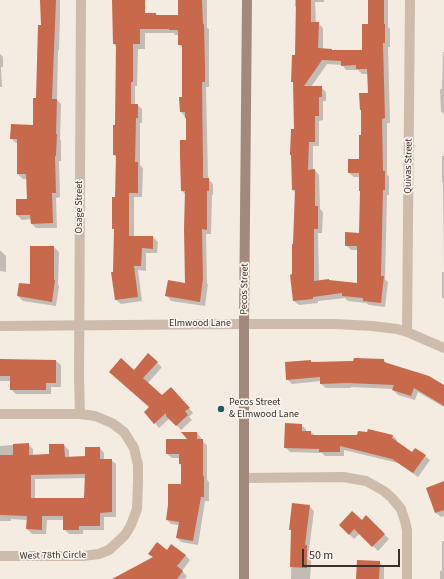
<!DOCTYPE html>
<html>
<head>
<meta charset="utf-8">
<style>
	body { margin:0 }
	#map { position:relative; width:444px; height:579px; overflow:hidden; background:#f4ebe1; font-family:"Source Sans 3",sans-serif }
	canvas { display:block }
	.scale { position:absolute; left:302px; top:549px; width:98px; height:18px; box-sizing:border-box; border:2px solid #3b302b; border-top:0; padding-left:5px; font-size:12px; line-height:14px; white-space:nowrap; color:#3b302b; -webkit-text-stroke:3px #fbf5ee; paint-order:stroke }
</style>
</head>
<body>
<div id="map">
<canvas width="444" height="579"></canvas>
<div class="scale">50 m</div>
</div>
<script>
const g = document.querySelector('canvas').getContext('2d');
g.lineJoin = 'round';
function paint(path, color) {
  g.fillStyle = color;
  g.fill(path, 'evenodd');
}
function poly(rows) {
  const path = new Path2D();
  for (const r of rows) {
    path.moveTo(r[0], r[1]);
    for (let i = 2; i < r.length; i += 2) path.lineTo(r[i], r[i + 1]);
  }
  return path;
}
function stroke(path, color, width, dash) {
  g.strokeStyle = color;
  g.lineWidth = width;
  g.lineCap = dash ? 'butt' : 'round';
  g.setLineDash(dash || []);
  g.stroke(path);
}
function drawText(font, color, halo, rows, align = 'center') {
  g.font = font + ' "Source Sans 3",sans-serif';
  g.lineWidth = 3.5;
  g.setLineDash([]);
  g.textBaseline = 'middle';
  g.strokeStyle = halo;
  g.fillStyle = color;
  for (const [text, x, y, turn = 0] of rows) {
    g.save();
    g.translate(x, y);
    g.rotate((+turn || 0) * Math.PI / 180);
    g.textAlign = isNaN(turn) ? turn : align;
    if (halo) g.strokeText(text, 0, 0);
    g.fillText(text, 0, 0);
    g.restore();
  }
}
const shadow = poly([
	[41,0,60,0,60,15,59,50,58,50,57,100,61,104,60,139,61,140,61,161,59,161,60,197,56,198,57,228,36,228,32,224,31,219,22,220,17,215,28,200,27,179,23,179,18,174,18,143,16,143,11,138,34,126,37,99,42,26],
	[179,0,207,0,207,28,209,29,209,87,206,87,208,179,213,184,213,195,212,195,211,234,206,234,207,284,208,284,205,306,171,301,167,296,186,284,186,195,182,191,187,141,187,119,181,112,183,98,183,48,179,44,179,35,175,35,174,33,145,33,145,49,138,49,137,86,135,86,135,105,137,105,142,109,142,123,140,123,140,165,143,168,142,197,134,197,134,237,153,237,158,242,157,253,146,253,146,271,138,270,142,301,121,304,116,300,114,273,115,230,113,228,116,198,117,158,114,155,116,126,117,48,114,44,114,14,156,14,158,16,179,16],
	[295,0,324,0,324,2,315,2,316,23,318,23,323,28,323,50,332,50,333,51,363,51,369,25,369,0,388,0,388,27,390,29,390,47,388,47,390,123,387,123,387,175,389,176,389,195,387,195,385,279,388,282,385,307,369,305,366,303,348,301,345,298,318,301,318,303,299,305,294,301,293,275,296,193,293,190,292,156,295,130,294,83,292,81,296,56,297,8,295,6],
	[327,64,342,65,346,70,358,70,362,74,368,74,369,94,361,110,362,111,360,160,349,173,354,177,360,177,361,191,360,234,346,245,351,250,358,250,358,284,319,281,318,233,322,233,323,212,320,209,319,175,315,170,313,171,313,146,319,146,319,121,323,120,323,101,326,101,326,92,321,87,311,87],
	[443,52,444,52,444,135,444,114,441,111,440,89,442,89],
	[0,54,3,57,3,67,1,67,2,87,0,87],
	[442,156,444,156,444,299,442,297,442,272,444,272,443,183,442,182],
	[54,247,59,252,58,284,59,286,56,306,23,301,18,296,31,286],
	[0,251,1,251,6,256,6,272,0,271],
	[24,360,56,361,61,365,61,387,51,387,51,394,16,394,11,389,11,381,0,381,0,362],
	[384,360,387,364,444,386,444,407,418,392,415,400,398,395,393,390,394,389,351,387,351,388,326,388,321,384,321,381,292,384,287,379,311,361,313,363],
	[157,363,162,367,148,383,162,396,176,393,193,413,189,417,192,420,181,430,170,418,159,428,155,423,150,407,134,371],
	[301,425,306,429,306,432,311,432,315,436,393,436,397,440,397,442,412,453,425,456,430,460,418,477,398,463,344,450,344,456,325,456,322,453,290,452,285,447],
	[197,433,201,438,201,440,207,445,207,480,209,482,209,501,205,501,198,545,181,542,177,538,179,525,171,524,167,519,182,485,182,466,180,464,180,458,172,458,167,454,189,440],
	[28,444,33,449,33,456,50,455,64,445,69,450,69,458,86,457,100,448,104,453,104,460,111,460,116,464,116,517,104,517,104,530,83,530,83,534,69,534,64,529,64,520,47,520,46,534,32,534,27,529,27,520,11,519,11,521,0,521,0,446],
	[86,478,85,499,35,499,35,479],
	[444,485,444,516,441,517,436,513],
	[309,506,314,511,309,549,312,551,310,579,291,579,292,532,290,529],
	[366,517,389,539,378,551,360,533,354,539,340,525,362,521],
	[442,541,444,541,444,579,440,579,440,571,442,571],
	[167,551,185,555,190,560,182,571,187,576,185,579,162,579,154,558,150,554],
	[379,562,384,567,384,579,357,579]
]);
const building = poly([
	[40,0,56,0,52,99,57,99,56,134,57,134,56,156,55,156,56,193,52,193,53,223,31,224,30,215,16,215,16,199,27,199,26,174,17,174,17,139,10,139,11,124,33,125,33,98,36,98,38,25,41,25],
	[112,0,145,0,145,13,156,13,156,15,178,15,178,0,202,0,203,24,204,24,205,65,205,82,202,82,203,160,203,178,209,178,209,191,207,191,207,230,202,229,203,279,200,302,165,296,168,280,185,283,184,229,185,191,181,191,180,156,180,140,186,140,186,118,185,118,185,112,180,112,179,97,182,97,182,45,178,45,178,30,169,30,169,29,140,29,140,44,133,44,133,82,131,82,131,104,138,104,138,118,136,118,135,162,138,162,138,193,129,193,129,236,153,236,153,249,142,248,141,266,134,266,138,297,115,300,111,272,113,272,114,229,112,229,112,197,115,197,116,155,113,155,113,125,115,125,116,44,113,44],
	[296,0,311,0,311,22,319,22,318,48,332,49,332,50,362,50,362,24,368,24,368,0,384,0,384,24,385,24,385,43,383,43,385,118,382,119,383,171,385,171,385,190,383,190,381,276,384,276,381,303,363,301,363,298,342,296,342,293,313,297,313,299,293,301,290,275,292,274,292,244,293,244,295,190,292,190,291,155,290,155,291,129,294,129,293,82,291,82,292,55,295,55],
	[322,60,341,61,341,66,356,65,356,69,367,69,368,93,359,93,360,110,361,110,361,135,359,135,359,159,348,159,348,173,359,173,359,191,360,191,359,233,345,232,345,246,357,246,357,283,329,280,329,279,314,281,314,229,318,229,318,206,315,206,315,169,308,170,309,142,315,142,315,116,319,116,319,97,322,97,322,86,304,86],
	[30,246,54,246,54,280,55,280,52,302,17,296,19,283,30,284],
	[148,353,158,362,143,378,162,395,171,387,190,408,185,411,188,415,176,426,166,416,166,413,154,424,144,412,149,407,109,372,121,358,134,370],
	[354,358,384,359,384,362,429,376,444,385,444,406,414,388,411,396,392,390,394,385,347,383,320,384,320,377,286,380,285,362,311,360,311,362,353,361],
	[0,359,56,360,56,383,46,383,46,390,10,390,10,376,0,376],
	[285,423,302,424,302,431,311,431,311,435,357,435,358,431,367,432,368,429,393,435,392,438,412,452,415,448,426,455,413,473,392,459,340,446,340,452,319,452,319,449,284,448],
	[181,432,197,432,197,439,203,439,203,476,204,476,204,497,201,497,193,541,176,538,179,522,166,520,168,505,168,484,181,484,181,464,179,464,179,454,166,454,166,439,187,439],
	[29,443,29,455,49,454,49,444,64,444,65,457,85,456,85,447,100,447,100,459,112,459,112,512,100,513,100,526,79,526,79,530,63,530,63,516,42,516,42,530,26,529,27,516,0,515,0,455,13,455,13,444],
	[85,474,84,498,31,498,31,475],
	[444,481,444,510,435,513,426,488],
	[292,503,310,505,305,545,307,545,307,568,290,567,291,530,289,530],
	[352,511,362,520,366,515,385,534,372,547,354,529,349,535,339,525],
	[157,542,167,550,171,544,186,555,177,566,183,571,177,579,112,579,153,557,148,554],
	[357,560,380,561,379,579,356,579]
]);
const street = poly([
	[0,326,244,324,336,324,372,326,397,329,407,332,444,348],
	[407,332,410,0],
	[0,414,80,414,95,416,112,423,124,432,134,448,138,465,138,482,137,509,131,525,125,535,109,550,99,554,83,556,0,556],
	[80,414,79,378,81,0],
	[244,478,343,477,366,481,384,491,392,498,401,509,405,521,407,530,407,579]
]);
const secondary = poly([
	[244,579,244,324,247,0]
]);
const markers = [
	[221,409,4,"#1f5a5e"]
];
const streetNames = [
	["Quivas Street",409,166,-89],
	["Osage Street",80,207,-90],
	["Pecos Street",245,289,-89],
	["Elmwood Lane",200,324],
	["West 78th Circle",53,556,-1]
];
const poiNames = [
	["Pecos Street",229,403],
	["& Elmwood Lane",229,415]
];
paint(shadow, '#0003');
paint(building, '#c8694b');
stroke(street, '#cdbbac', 10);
stroke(secondary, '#a18a7d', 10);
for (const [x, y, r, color] of markers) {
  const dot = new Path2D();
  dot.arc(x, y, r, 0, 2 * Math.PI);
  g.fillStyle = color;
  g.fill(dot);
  stroke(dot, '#fbf5ee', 1.5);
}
drawText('10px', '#3b302b', '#fbf5ee', streetNames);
drawText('10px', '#3b302b', '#fbf5ee', poiNames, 'left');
</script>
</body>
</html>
